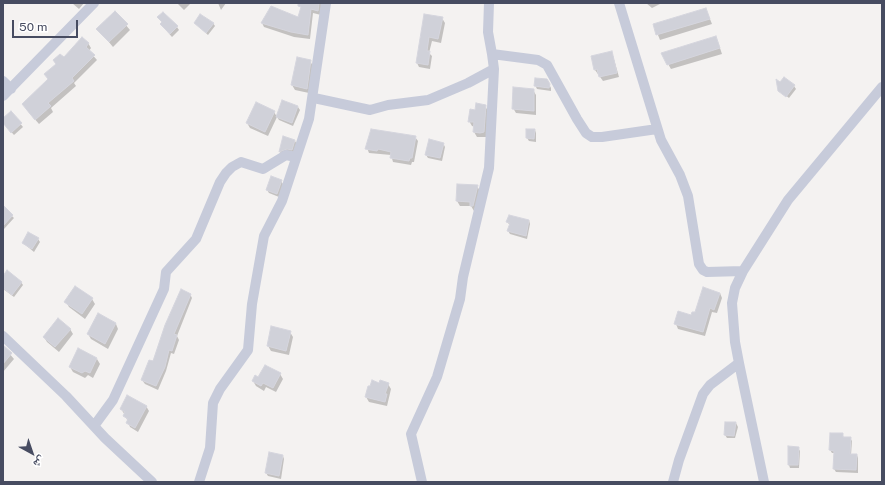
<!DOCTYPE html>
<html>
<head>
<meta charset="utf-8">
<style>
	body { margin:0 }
	#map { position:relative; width:885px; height:485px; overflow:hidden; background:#f4f2f1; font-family:"Public Sans","Noto Naskh Arabic",sans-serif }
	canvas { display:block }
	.frame { position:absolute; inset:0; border:4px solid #474c61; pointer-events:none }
	.north { position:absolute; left:12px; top:433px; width:40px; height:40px; -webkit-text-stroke:3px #fff; paint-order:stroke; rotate:140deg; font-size:11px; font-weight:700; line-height:16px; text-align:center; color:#474c61 }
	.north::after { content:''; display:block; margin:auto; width:14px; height:18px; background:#474c61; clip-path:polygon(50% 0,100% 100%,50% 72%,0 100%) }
	.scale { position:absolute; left:12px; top:20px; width:66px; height:18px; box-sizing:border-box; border:2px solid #474c61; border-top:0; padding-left:5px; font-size:12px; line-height:14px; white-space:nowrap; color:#474c61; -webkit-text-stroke:3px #fff; paint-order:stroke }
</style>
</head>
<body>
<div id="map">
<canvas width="885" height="485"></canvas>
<div class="frame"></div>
<div class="north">ش</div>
<div class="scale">50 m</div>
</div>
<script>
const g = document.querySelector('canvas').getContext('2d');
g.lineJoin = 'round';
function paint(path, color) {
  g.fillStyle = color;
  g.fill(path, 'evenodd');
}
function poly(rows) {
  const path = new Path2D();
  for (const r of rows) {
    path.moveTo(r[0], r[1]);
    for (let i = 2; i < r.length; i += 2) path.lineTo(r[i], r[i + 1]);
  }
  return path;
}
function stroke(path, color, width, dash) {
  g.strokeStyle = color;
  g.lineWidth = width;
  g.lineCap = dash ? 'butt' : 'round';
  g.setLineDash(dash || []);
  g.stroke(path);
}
const shadow = poly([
	[72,3,84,3,79,9],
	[177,3,191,3,184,10],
	[218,3,226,3,221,10],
	[303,3,325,3,321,15,313,13,310,39,294,37,264,27,262,23,299,18],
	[646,3,662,3,652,8],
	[706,9,712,24,660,40,654,25],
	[115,12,130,30,113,47,98,29],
	[425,15,442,18,445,23,441,43,432,41,429,53,432,56,430,69,419,67,417,63],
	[159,18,177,27,179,30,172,37,163,27,161,24,162,22],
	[195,23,213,23,215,26,208,35],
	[718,42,722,54,671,69,662,54],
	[88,43,91,48,89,51,97,60,74,83,76,86,51,108,53,112,39,124,26,109,48,80,56,64,54,61,64,59],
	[612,52,619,77,603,81,595,70],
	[310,61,313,66,309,93,295,90,292,85],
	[547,80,551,88,551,91,537,89,535,85],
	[794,86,796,89,789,98,779,90],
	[533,90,536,95,536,115,516,113,513,108],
	[283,101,298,107,300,110,293,126,279,120,277,117,268,136,250,128,247,123,274,112,277,117],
	[485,106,488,111,487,137,477,137,474,132,475,127,472,126,469,121,476,111],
	[11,112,23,127,14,135,3,123,3,119],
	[535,130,536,133,536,142,529,141,527,138],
	[415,137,418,141,414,162,412,162,411,165,393,162,391,155,369,153,367,148],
	[295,141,298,146,295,154,282,156,280,152],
	[443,143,445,147,442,161,428,158,426,155],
	[281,181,283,184,279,197,269,193,267,190],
	[477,186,480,191,474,211,471,206,460,206,457,201],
	[3,207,14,218,4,229,3,228],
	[529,220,530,224,527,239,510,234,508,231,510,225,507,222],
	[38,239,40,242,34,252,23,243],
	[3,277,21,282,23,285,14,297,3,289],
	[76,288,92,299,95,304,85,319,69,307,66,302],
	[720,293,722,298,717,313,712,312,705,336,678,329,676,324,692,316],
	[190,294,192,298,177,336,179,340,174,354,171,353,166,371,158,390,145,384,142,380],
	[99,315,116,324,118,329,108,349,91,339,88,334],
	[272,327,290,332,293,337,289,355,271,351,268,346],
	[70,329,73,334,59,352,47,342,44,337],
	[3,346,14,359,3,372],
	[97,359,100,364,93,378,88,375,85,378,73,372,70,367],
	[280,374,283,379,276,392,266,387,264,391,256,386,253,381],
	[380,384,388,384,391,389,387,406,369,402,366,397],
	[146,406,149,411,138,432,130,427,125,415,121,409],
	[736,423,738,427,735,438,727,438,725,435],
	[842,434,844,438,850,438,852,441,851,455,857,455,858,458,858,473,836,472,834,469,835,453,832,453,830,450],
	[798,448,800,451,799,468,790,468,789,465],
	[283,456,284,459,281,479,268,476,266,473]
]);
const building = poly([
	[298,3,319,3,318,11,311,9,308,35,291,32,261,23,271,6,298,17,301,7,298,6,298,3],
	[706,8,710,19,656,35,653,24,706,8],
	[115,11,128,24,109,42,96,29,115,11],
	[163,12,178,26,170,34,160,24,162,22,157,17,163,12],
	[200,14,214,23,206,33,194,23,200,14],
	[424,14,443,17,438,39,429,37,427,51,430,51,428,65,416,63,424,14],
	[716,36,720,48,667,65,661,53,716,36],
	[82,37,89,43,86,47,95,55,72,78,74,81,48,103,51,106,35,120,22,104,48,79,44,74,56,64,53,60,60,54,64,57,82,37],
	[612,51,617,73,599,77,597,69,594,70,591,56,612,51],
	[297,57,311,60,307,89,291,85,297,57],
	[784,77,795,85,786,97,778,91,776,79,780,82,784,77],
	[535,78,547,79,550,84,549,88,534,86,535,78],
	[513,87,534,89,534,111,512,109,513,87],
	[282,100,298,106,292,123,276,117,282,100],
	[256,102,275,111,265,132,246,123,256,102],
	[476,103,486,105,484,132,480,133,473,132,474,122,468,122,470,109,475,110,476,103],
	[11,111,22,123,11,133,3,123,3,118,11,111],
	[371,129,416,136,412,158,410,158,409,161,390,158,391,152,378,149,377,151,365,149,371,129],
	[526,129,535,129,534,139,526,138,526,129],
	[283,136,295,140,292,150,287,149,279,152,283,136],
	[429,139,444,143,440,158,425,155,429,139],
	[271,176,282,180,277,194,266,190,271,176],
	[457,184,478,185,473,206,470,206,470,202,456,201,457,184],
	[3,205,13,215,3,226,3,205],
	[509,215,529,220,526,236,507,231,510,223,506,222,509,215],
	[28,232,39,238,32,249,22,243,28,232],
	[7,270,22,282,12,295,3,288,3,276,7,270],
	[75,286,93,298,82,314,64,302,75,286],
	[703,287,720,293,714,310,710,308,703,332,674,324,678,311,691,315,692,312,695,312,703,287],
	[181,289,191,294,174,334,177,335,172,351,169,350,165,367,156,386,141,380,149,360,153,361,165,325,181,289],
	[98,313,116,323,105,344,87,334,98,313],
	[58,318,71,329,55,347,43,337,58,318],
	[271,326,291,331,286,351,267,346,271,326],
	[3,345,12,353,3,364,3,345],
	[78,348,97,358,90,373,85,371,82,373,69,367,78,348],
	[265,365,281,373,273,388,263,383,261,386,252,381,255,375,258,377,265,365],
	[372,380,379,383,380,380,389,383,385,394,387,394,385,402,365,397,368,386,370,386,372,380],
	[127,395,147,406,135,428,126,423,128,419,123,416,125,412,120,409,127,395],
	[725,422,736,422,734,436,724,435,725,422],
	[830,433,843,433,843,437,851,437,850,454,857,454,856,470,833,469,834,451,829,450,830,433],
	[788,446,799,447,798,465,788,465,788,446],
	[269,452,283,455,279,476,265,473,269,452]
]);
const street = poly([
	[489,3,488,32,492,54],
	[619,3,661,140,680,175,688,196,699,264,703,270,707,272,743,271],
	[3,81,11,89],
	[3,96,94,3],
	[314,98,370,110,388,105,428,100,468,83,494,69],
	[3,336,66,396,105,438,152,482],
	[739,363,764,482],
	[94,426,113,400,164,289,166,272,196,239,220,182,226,173,232,167,241,162,263,169,286,155,296,157],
	[199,482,210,448,213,403,220,389,248,350,252,304,264,236,282,201,309,119,326,3],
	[422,482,411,434,437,377,460,299,463,277,489,168,494,69,492,54,538,60,547,65,577,119,586,133,592,137,602,137,657,129],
	[673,482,679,460,703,394,710,385,739,363,735,342,732,303,735,288,743,271,788,200,882,87]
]);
paint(shadow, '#0003');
paint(building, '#d0d1d9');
stroke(building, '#d5d5dd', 1);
stroke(street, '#c7cbda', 10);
</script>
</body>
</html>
